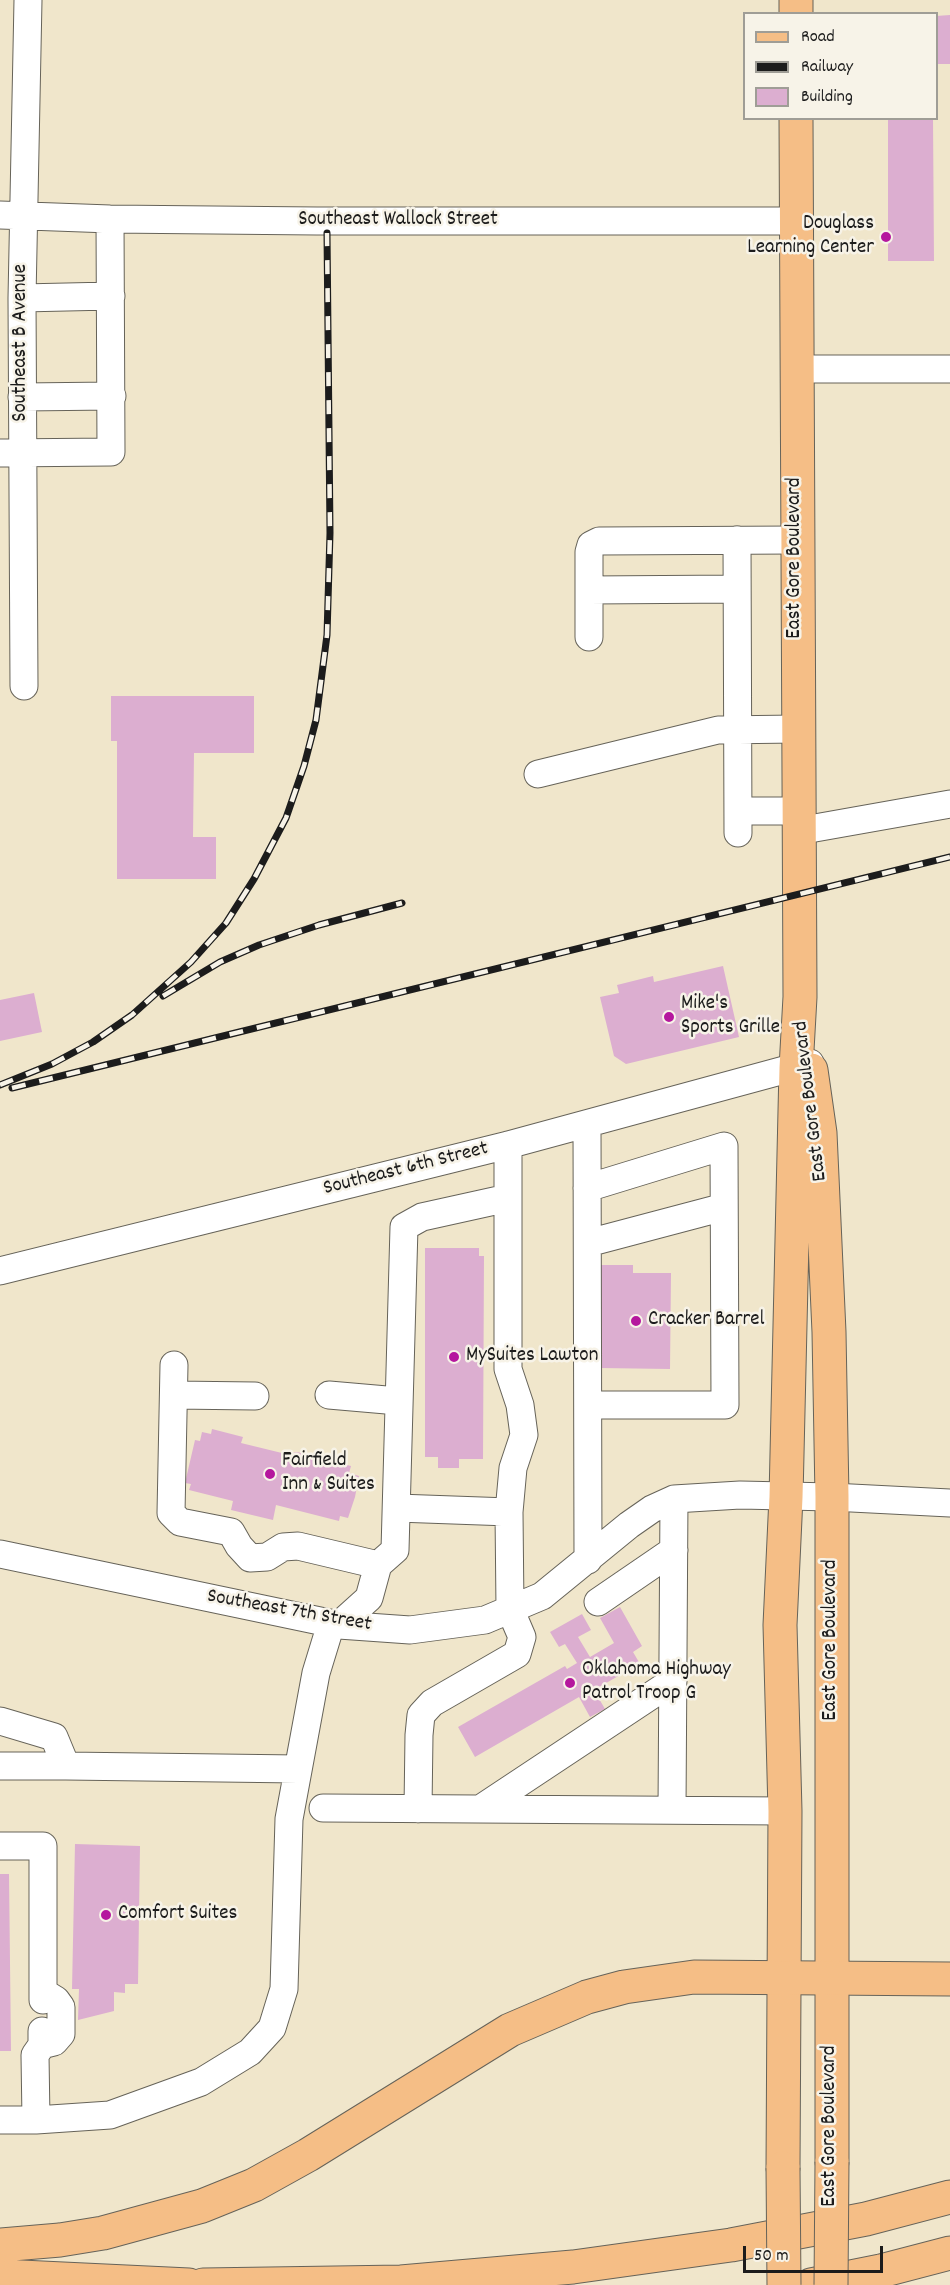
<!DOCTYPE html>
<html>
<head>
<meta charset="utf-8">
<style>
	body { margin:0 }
	#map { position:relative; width:950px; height:2285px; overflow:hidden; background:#f0e6cb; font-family:Dekko,sans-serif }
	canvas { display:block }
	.legend { position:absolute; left:743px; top:12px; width:195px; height:108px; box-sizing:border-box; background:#f7f3e8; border:2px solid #9f9d96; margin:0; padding:8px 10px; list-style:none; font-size:18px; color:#1c1c1c }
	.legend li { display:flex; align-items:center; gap:12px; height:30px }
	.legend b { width:30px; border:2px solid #9f9d96 }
	.scale { position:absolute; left:743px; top:2246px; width:140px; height:27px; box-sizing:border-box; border:3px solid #1c1c1c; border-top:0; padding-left:8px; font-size:18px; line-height:21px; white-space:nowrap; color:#1c1c1c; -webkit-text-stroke:4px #f7f3e8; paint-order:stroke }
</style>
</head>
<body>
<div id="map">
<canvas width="950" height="2285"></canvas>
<ul class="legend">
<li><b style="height:8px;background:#f5be86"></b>Road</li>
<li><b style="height:8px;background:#1c1c1c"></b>Railway</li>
<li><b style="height:16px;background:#dcaed0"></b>Building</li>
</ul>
<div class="scale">50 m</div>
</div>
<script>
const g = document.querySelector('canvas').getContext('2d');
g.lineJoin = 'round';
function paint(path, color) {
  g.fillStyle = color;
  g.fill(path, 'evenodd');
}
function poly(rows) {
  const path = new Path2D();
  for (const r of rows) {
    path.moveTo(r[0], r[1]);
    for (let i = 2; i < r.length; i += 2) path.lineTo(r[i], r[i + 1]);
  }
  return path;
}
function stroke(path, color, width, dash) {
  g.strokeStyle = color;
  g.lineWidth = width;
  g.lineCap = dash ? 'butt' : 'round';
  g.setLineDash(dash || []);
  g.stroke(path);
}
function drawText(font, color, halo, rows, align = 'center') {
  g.font = font + ' Dekko,sans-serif';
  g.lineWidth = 5;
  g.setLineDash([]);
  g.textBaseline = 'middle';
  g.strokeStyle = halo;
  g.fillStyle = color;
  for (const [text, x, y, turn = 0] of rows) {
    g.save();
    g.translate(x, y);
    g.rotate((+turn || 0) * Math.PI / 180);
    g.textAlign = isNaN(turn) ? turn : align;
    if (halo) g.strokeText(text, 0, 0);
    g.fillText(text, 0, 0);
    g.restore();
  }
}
const building = poly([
	[950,15,950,64,936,64,936,16],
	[888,118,933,118,934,261,888,261],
	[111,696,254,696,254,753,194,753,193,837,216,837,216,879,117,879,117,741,111,741],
	[723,966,739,1037,626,1064,614,1056,600,997,619,993,617,985,653,976,654,982],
	[34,993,42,1032,0,1041,0,1000],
	[425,1248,479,1248,479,1256,484,1256,483,1459,459,1459,459,1468,438,1468,438,1457,425,1457],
	[601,1265,633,1265,633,1273,671,1273,670,1369,600,1368],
	[212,1429,243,1437,241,1443,286,1454,297,1452,351,1466,349,1473,359,1476,355,1497,348,1518,340,1516,339,1521,276,1505,273,1520,231,1510,233,1501,189,1490,191,1484,185,1483,195,1440,200,1441,202,1432,211,1434],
	[620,1607,642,1646,633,1652,643,1669,631,1677,627,1671,594,1690,605,1709,590,1717,579,1697,475,1757,458,1727,565,1666,567,1669,577,1663,565,1644,559,1647,550,1632,582,1614,591,1630,578,1637,590,1657,614,1643,600,1618],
	[75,1844,140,1846,138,1984,125,1984,125,1993,114,1992,114,2011,78,2020,79,1989,72,1989],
	[0,1874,9,1874,11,2051,0,2051]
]);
const minor = poly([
	[0,215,110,219,317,221,795,221],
	[22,298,111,296],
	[795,369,950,369],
	[22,397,112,396],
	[0,453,111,452,110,219],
	[737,540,738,833],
	[589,590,737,589],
	[589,637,589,552,591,545,599,541,796,540],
	[24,686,22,298,28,0],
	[538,774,718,730,797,729],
	[738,811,797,811],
	[798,831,950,804],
	[587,1124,588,1560],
	[587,1188,724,1146,725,1405,588,1405],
	[588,1243,724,1207],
	[0,1271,508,1145,810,1063],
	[174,1365,171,1513,180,1522,231,1532,239,1546,250,1558,267,1557,283,1547,298,1546,378,1565],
	[174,1395,255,1396],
	[329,1395,398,1401],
	[397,1508,509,1512],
	[0,1554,339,1625,410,1630,485,1620,542,1596,629,1525,652,1509,674,1499,740,1495,832,1497,950,1503],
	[598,1602,674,1550],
	[339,1625,369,1598,378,1565,395,1550,404,1227,422,1217,508,1198],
	[0,1721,54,1737,66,1766,298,1769],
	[0,1766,66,1766],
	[323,1808,785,1811],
	[418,1809,419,1735,421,1715,432,1703,517,1654,522,1637,510,1609,509,1512,513,1468,524,1435,520,1405,508,1369,508,1145],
	[480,1809,673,1681],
	[672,1810,674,1499],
	[0,1846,43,1846,43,2000],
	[42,2045,54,2042,61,2034,61,2007,56,2000,43,1992],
	[0,2120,36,2120,110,2115,201,2082,250,2052,272,2028,284,1989,289,1819,316,1673,331,1624],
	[36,2120,35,2055,42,2045,42,2031]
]);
const major = poly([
	[796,14,796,0],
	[811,1070,820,1133,829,1332,832,1497,832,2162],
	[783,2168,785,1811,780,1625,786,1497,796,1068,800,997,796,118]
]);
const highway = poly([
	[0,2245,60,2240,103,2233,202,2206,254,2185,308,2155,510,2030,587,1997,624,1987,694,1977,950,1979],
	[0,2276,189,2285],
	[203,2285,401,2282,573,2267,731,2245,866,2219,950,2197],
	[811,2285,881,2271,950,2253]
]);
const rail = poly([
	[163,996,220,962,259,945,319,925,402,903],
	[0,1085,52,1064,93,1042,132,1015,191,962,226,923,254,879,286,818,304,766,316,720,327,635,330,533,327,233],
	[12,1088,950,857]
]);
const majorBridge = poly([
	[783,2168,784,2285],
	[831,2285,832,2162]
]);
const markers = [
	[886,237,6,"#b5179e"],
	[669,1017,6,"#b5179e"],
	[636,1321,6,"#b5179e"],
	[454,1357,6,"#b5179e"],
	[270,1474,6,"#b5179e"],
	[570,1683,6,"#b5179e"],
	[106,1915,6,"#b5179e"]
];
const streetNames = [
	["Southeast Wallock Street",398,221],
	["Southeast B Avenue",22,343,-90],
	["East Gore Boulevard",796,558,-90],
	["East Gore Boulevard",812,1101,-97],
	["Southeast 6th Street",406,1170,-14],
	["Southeast 7th Street",289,1612,10],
	["East Gore Boulevard",832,1640,-90],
	["East Gore Boulevard",831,2126,-90]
];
const poiNames = [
	["Douglass",874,225,"right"],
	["Learning Center",874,249,"right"],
	["Mike's",681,1005],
	["Sports Grille",681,1029],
	["Cracker Barrel",648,1321],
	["MySuites Lawton",466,1357],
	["Fairfield",282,1462],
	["Inn & Suites",282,1486],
	["Oklahoma Highway",582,1671],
	["Patrol Troop G",582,1695],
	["Comfort Suites",118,1915]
];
paint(building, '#dcaed0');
stroke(minor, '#666359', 29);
stroke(major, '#666359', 35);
stroke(highway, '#666359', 35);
stroke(minor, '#fff', 27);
stroke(major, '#f5be86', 33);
stroke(highway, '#f5be86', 33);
stroke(rail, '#1c1c1c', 7);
stroke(rail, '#f7f3e8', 4.5, [14]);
stroke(majorBridge, '#666359', 35, []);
stroke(majorBridge, '#f5be86', 33);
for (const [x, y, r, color] of markers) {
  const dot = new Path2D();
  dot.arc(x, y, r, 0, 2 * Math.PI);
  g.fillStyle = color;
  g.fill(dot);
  stroke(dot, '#f7f3e8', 2);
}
drawText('21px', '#1c1c1c', '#f7f3e8', streetNames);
drawText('21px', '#1c1c1c', '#f7f3e8', poiNames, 'left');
</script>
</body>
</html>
